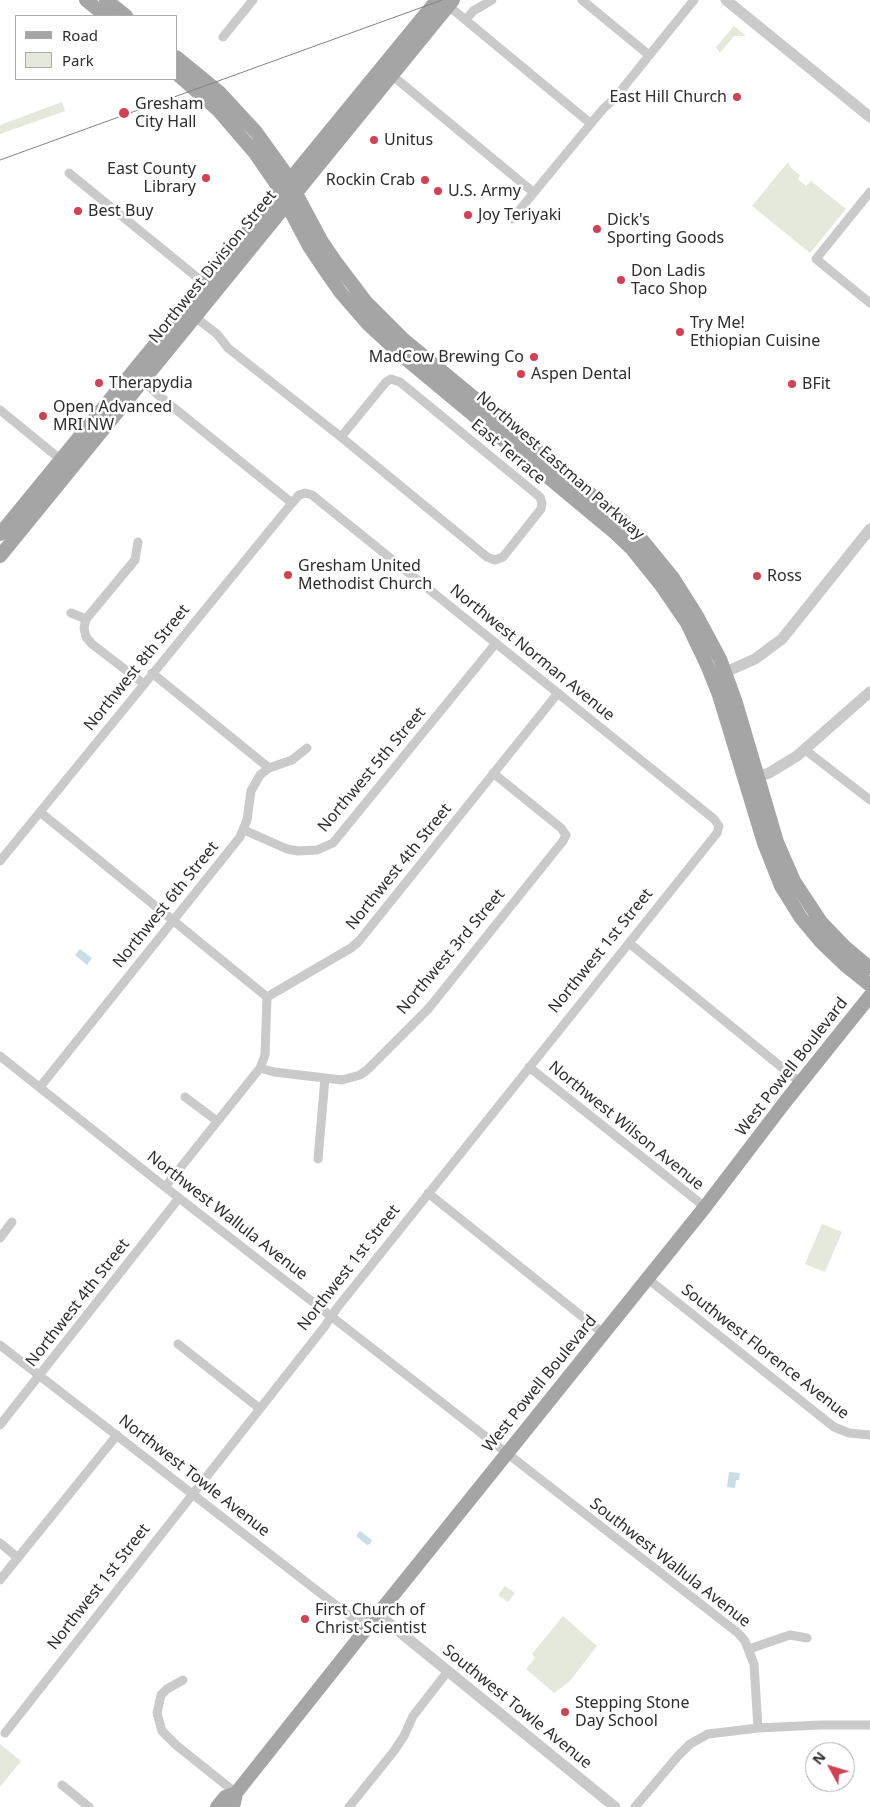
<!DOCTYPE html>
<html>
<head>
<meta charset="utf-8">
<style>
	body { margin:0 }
	#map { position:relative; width:870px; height:1807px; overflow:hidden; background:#fff; font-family:"Noto Sans",sans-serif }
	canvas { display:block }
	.legend { position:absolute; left:15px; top:15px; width:162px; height:65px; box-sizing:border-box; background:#fff; border:1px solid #ababab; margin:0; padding:6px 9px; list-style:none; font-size:15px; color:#2d2d2d }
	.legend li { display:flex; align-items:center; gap:10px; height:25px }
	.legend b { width:25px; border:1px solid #ababab }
	.north { position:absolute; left:805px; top:1742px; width:50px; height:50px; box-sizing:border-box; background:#fff; border:1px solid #ababab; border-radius:50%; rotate:309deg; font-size:14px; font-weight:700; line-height:20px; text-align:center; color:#2d2d2d }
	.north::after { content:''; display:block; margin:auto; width:18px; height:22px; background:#d24254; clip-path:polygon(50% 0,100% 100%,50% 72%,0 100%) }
</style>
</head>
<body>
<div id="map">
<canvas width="870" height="1807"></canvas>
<ul class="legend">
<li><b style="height:6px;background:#a5a5a5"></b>Road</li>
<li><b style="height:14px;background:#e4e9dc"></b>Park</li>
</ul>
<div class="north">N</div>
</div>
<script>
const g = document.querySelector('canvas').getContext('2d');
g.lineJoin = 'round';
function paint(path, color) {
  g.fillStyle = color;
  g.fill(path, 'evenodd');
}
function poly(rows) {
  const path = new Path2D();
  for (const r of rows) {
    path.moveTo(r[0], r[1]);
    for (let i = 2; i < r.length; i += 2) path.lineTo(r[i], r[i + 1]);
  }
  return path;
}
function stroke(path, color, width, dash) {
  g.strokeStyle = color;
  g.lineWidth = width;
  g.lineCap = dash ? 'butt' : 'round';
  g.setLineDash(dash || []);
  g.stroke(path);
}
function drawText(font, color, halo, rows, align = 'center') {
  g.font = font + ' "Noto Sans",sans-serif';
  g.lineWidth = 5;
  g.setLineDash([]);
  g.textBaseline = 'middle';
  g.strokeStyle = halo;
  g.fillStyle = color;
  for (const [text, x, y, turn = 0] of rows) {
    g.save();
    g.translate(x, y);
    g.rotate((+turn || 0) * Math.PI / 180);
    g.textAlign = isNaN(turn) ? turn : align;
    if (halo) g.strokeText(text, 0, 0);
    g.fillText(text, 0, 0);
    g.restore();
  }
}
const green = poly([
	[734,26,746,36,734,36,720,53,716,47],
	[62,102,65,111,0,134,0,125],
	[788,162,791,168,800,175,798,179,806,186,811,181,846,209,810,253,752,206],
	[822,1224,842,1232,825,1272,805,1264],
	[505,1586,515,1593,508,1602,498,1595],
	[563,1616,597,1646,569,1682,554,1693,526,1669,535,1658,532,1654],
	[0,1744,21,1761,0,1787]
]);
const water = poly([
	[80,949,92,958,87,965,75,955],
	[729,1472,740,1473,739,1480,736,1480,735,1488,727,1487],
	[360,1531,372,1540,370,1544,367,1545,356,1536]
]);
const minor = poly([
	[582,0,649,55],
	[445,3,590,123],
	[466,20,473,11,492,0],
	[223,37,253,0],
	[388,72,533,192],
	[69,173,204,283],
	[870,192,816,259,870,303],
	[512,219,603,109,614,99,694,0],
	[195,317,217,334,228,348,341,437,487,557,495,560,503,557,541,509,542,503,540,497,400,382,391,379,386,382,341,437],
	[141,378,158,395,292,503],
	[0,410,60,459],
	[138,542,135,560,86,619,84,628,86,637,92,644,144,684],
	[71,613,86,619],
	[152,673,269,768],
	[804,749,870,800],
	[40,812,267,997],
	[244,830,287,849,298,851,317,850,333,843,496,643],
	[0,861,292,503,299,495,305,493,312,495,714,819,719,826,717,833,337,1308,325,1326,5,1733],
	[629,943,801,1083],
	[0,1056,165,1187,738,1633,745,1641,754,1664,758,1728],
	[529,1067,705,1207],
	[260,1068,274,1072,342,1080,360,1075,367,1070,429,1008,563,841,566,835,561,828,493,773],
	[40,1087,240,837,247,820,251,791,260,775,269,768,292,760,307,748],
	[185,1097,217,1121],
	[318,1159,325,1078],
	[165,1187,260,1068,265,1055,267,997,351,948,359,941,558,693],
	[428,1193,604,1334],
	[0,1238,12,1222],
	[648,1279,834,1427,849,1433,870,1435],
	[178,1344,259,1408],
	[0,1345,355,1620,373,1620],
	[0,1425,179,1198],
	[0,1543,18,1558],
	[0,1580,117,1435],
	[749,1649,790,1635,807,1638],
	[183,1680,167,1689,161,1695,157,1713,162,1731,176,1745,236,1793],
	[62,1785,89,1807],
	[349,1807,394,1751,404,1736,413,1716,448,1671],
	[635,1807,678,1756,690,1744,708,1734,758,1728,820,1725,870,1725]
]);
const tertiary = poly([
	[726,0,870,117],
	[719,675,755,659,782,639,870,529],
	[752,779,769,773,797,756,870,692],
	[373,1620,385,1620,615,1807]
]);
const primary = poly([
	[86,0,106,16],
	[106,0,126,16],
	[176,57,220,93,256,132,284,171,322,242,335,261,366,302,404,340,623,521,642,540,673,578,697,616,720,659,736,703,777,842,794,881,821,922,846,948,870,968],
	[176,73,218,110,255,153,275,182,309,246,325,270,341,293,367,323,405,358,613,531,632,549,661,585,687,623,707,665,719,695,764,843,781,886,801,918,821,942,845,965,870,985],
	[0,534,437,0],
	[0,556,453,0],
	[217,1807,225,1797,236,1793],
	[231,1807,234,1803,236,1793,382,1609,705,1207,785,1102,870,996]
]);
const tram = poly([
	[0,160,442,0]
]);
const markers = [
	[737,97,5,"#d24254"],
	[124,113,6,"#d24254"],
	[374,140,5,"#d24254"],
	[206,178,5,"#d24254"],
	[425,180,5,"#d24254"],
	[438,191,5,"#d24254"],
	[78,211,5,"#d24254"],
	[468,215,5,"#d24254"],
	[597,229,5,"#d24254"],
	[621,280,5,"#d24254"],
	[680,332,5,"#d24254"],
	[534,357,5,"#d24254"],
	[521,374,5,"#d24254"],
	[99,383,5,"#d24254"],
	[792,384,5,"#d24254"],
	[43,416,5,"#d24254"],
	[288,575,5,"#d24254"],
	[757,576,5,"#d24254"],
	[305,1619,5,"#d24254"],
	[565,1712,5,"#d24254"]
];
const poiNames = [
	["East Hill Church",727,97,"right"],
	["Gresham",135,104],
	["City Hall",135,122],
	["Unitus",384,140],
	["East County",196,169,"right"],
	["Library",196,187,"right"],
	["Rockin Crab",415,180,"right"],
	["U.S. Army",448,191],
	["Best Buy",88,211],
	["Joy Teriyaki",478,215],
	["Dick's",607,220],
	["Sporting Goods",607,238],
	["Don Ladis",631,271],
	["Taco Shop",631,289],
	["Try Me!",690,323],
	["Ethiopian Cuisine",690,341],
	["MadCow Brewing Co",524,357,"right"],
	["Aspen Dental",531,374],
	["Therapydia",109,383],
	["BFit",802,384],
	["Open Advanced",53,407],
	["MRI NW",53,425],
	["Gresham United",298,566],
	["Methodist Church",298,584],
	["Ross",767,576],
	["First Church of",315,1610],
	["Christ Scientist",315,1628],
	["Stepping Stone",575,1703],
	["Day School",575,1721]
];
const streetNames = [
	["Northwest Division Street",213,267,-51],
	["East Terrace",508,452,40],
	["Northwest Eastman Parkway",560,466,41],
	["Northwest Norman Avenue",532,653,39],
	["Northwest 8th Street",137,668,-51],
	["Northwest 5th Street",372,770,-50],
	["Northwest 4th Street",399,867,-51],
	["Northwest 6th Street",166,905,-51],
	["Northwest 1st Street",601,951,-51],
	["Northwest 3rd Street",451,952,-50],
	["West Powell Boulevard",792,1067,-52],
	["Northwest Wilson Avenue",626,1126,39],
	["Northwest Wallula Avenue",227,1216,38],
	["Northwest 1st Street",349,1268,-52],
	["Northwest 4th Street",78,1303,-52],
	["Southwest Florence Avenue",765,1352,38],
	["West Powell Boulevard",540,1384,-51],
	["Northwest Towle Avenue",194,1476,38],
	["Southwest Wallula Avenue",670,1563,38],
	["Northwest 1st Street",99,1587,-52],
	["Southwest Towle Avenue",517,1707,39]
];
paint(green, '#e4e9dc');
paint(water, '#cadee7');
stroke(minor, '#cacaca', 9);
stroke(tertiary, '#cacaca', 11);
stroke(primary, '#a5a5a5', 14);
stroke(tram, '#828282', 1);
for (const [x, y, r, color] of markers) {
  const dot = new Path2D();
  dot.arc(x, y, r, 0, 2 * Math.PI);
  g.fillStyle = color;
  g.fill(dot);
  stroke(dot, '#fff', 2);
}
drawText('16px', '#2d2d2d', '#fff', poiNames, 'left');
drawText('16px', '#2d2d2d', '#fff', streetNames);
</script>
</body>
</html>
